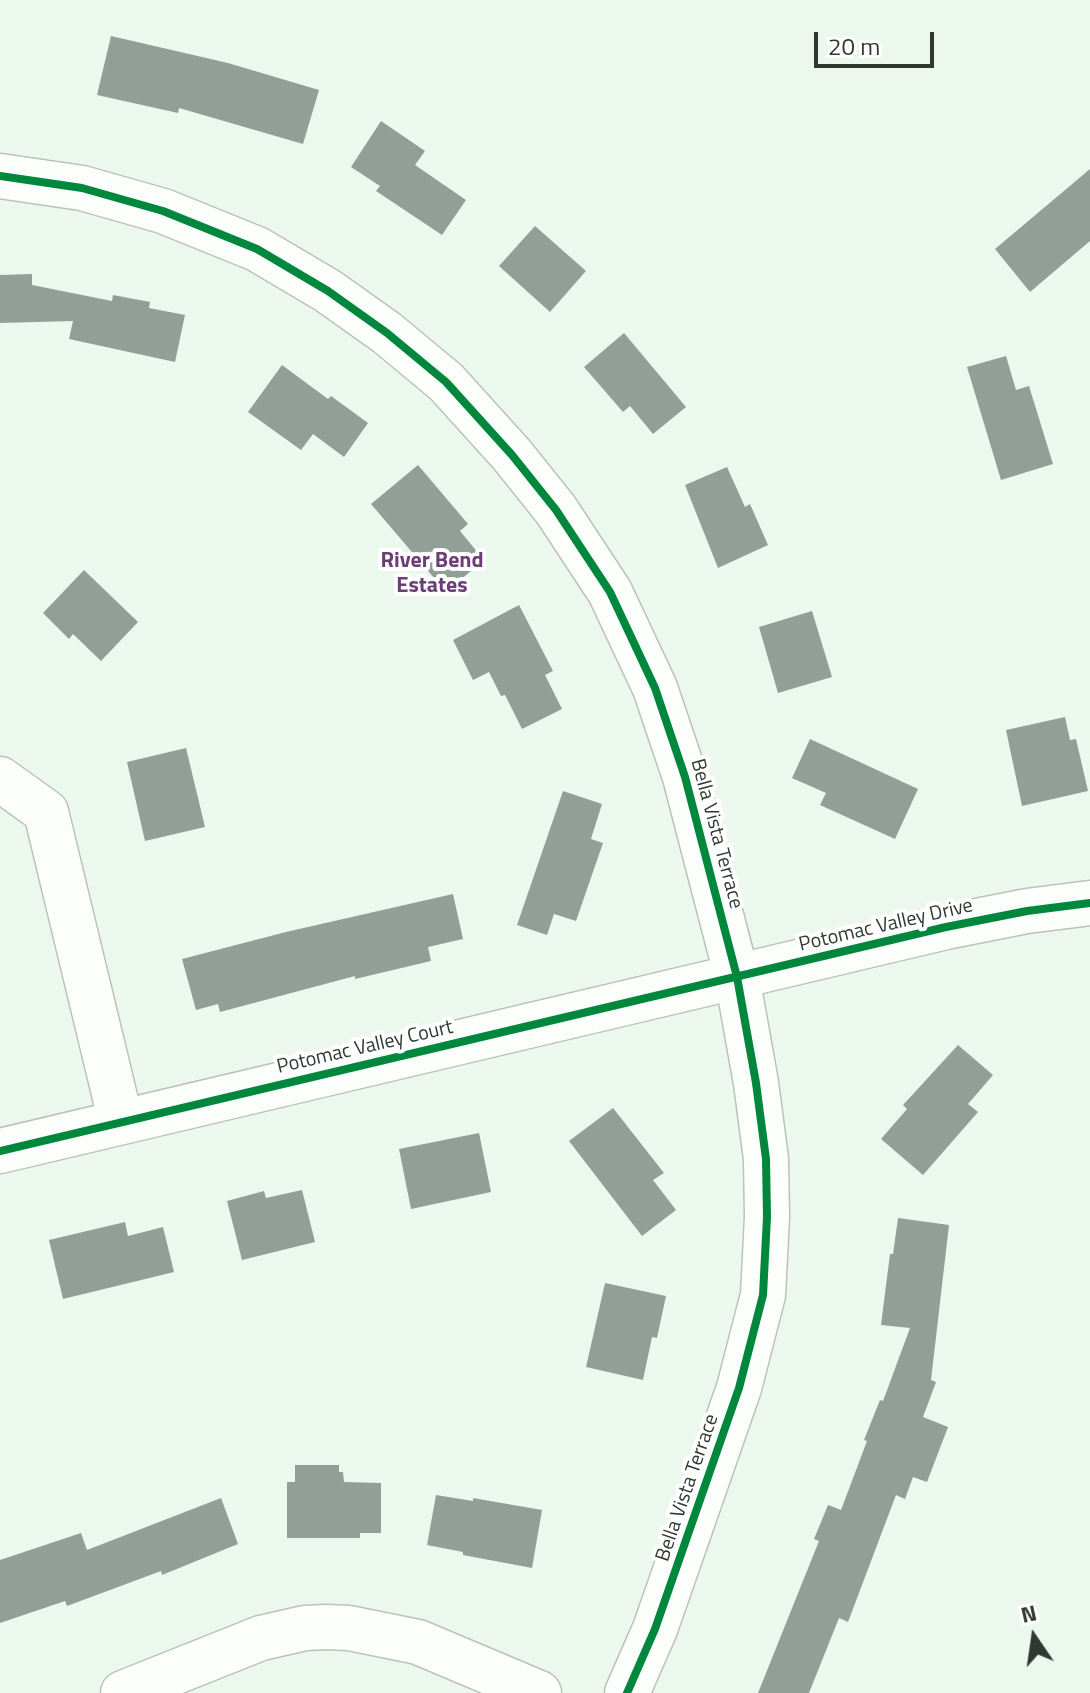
<!DOCTYPE html>
<html>
<head>
<meta charset="utf-8">
<style>
	body { margin:0 }
	#map { position:relative; width:1090px; height:1693px; overflow:hidden; background:#ecf8ed; font-family:"Titillium Web",sans-serif }
	canvas { display:block }
	.north { position:absolute; left:994px; top:1597px; width:80px; height:80px; -webkit-text-stroke:6px #fff; paint-order:stroke; rotate:347deg; font-size:22px; font-weight:700; line-height:32px; text-align:center; color:#2f3931 }
	.north::after { content:''; display:block; margin:auto; width:28px; height:36px; background:#2f3931; clip-path:polygon(50% 0,100% 100%,50% 72%,0 100%) }
	.scale { position:absolute; left:814px; top:32px; width:120px; height:36px; box-sizing:border-box; border:4px solid #2f3931; border-top:0; padding-left:10px; font-size:24px; line-height:28px; white-space:nowrap; color:#2f3931; -webkit-text-stroke:6px #fff; paint-order:stroke }
</style>
</head>
<body>
<div id="map">
<canvas width="1090" height="1693"></canvas>
<div class="north">N</div>
<div class="scale">20 m</div>
</div>
<script>
const g = document.querySelector('canvas').getContext('2d');
g.lineJoin = 'round';
function paint(path, color) {
  g.fillStyle = color;
  g.fill(path, 'evenodd');
}
function poly(rows) {
  const path = new Path2D();
  for (const r of rows) {
    path.moveTo(r[0], r[1]);
    for (let i = 2; i < r.length; i += 2) path.lineTo(r[i], r[i + 1]);
  }
  return path;
}
function stroke(path, color, width, dash) {
  g.strokeStyle = color;
  g.lineWidth = width;
  g.lineCap = dash ? 'butt' : 'round';
  g.setLineDash(dash || []);
  g.stroke(path);
}
function drawText(font, color, halo, rows, align = 'center') {
  g.font = font + ' "Titillium Web",sans-serif';
  g.lineWidth = 8;
  g.setLineDash([]);
  g.textBaseline = 'middle';
  g.strokeStyle = halo;
  g.fillStyle = color;
  for (const [text, x, y, turn = 0] of rows) {
    g.save();
    g.translate(x, y);
    g.rotate((+turn || 0) * Math.PI / 180);
    g.textAlign = isNaN(turn) ? turn : align;
    if (halo) g.strokeText(text, 0, 0);
    g.fillText(text, 0, 0);
    g.restore();
  }
}
const building = poly([
	[111,36,228,63,319,90,303,144,179,108,178,113,97,95],
	[381,121,425,151,415,165,466,200,442,235,376,191,380,186,351,167],
	[1090,169,1090,241,1030,292,995,249],
	[535,226,586,271,550,312,499,266],
	[32,274,32,285,112,301,113,295,150,302,149,308,185,315,175,362,69,339,73,321,0,323,0,275],
	[624,333,686,407,653,434,630,406,623,412,584,367],
	[1006,356,1016,390,1029,386,1053,464,1001,480,967,367],
	[282,365,328,399,331,396,368,423,344,457,313,434,301,450,248,412],
	[418,465,468,524,460,531,484,560,446,592,371,504],
	[727,467,745,507,750,504,768,545,718,568,685,485],
	[84,570,138,622,101,661,73,634,69,639,43,613],
	[519,605,553,671,545,675,562,709,522,729,505,695,501,696,489,672,473,680,453,640],
	[812,611,832,677,778,693,759,627],
	[1065,717,1070,740,1076,739,1088,791,1022,806,1006,730],
	[810,739,918,789,895,839,820,805,826,793,792,778],
	[186,748,205,827,145,841,127,762],
	[563,791,602,804,591,839,603,843,576,921,554,914,547,935,517,925],
	[453,894,463,939,428,947,431,961,355,979,355,976,220,1012,218,1004,196,1010,182,959,286,932],
	[958,1045,993,1075,968,1104,978,1112,923,1175,881,1139,907,1109,903,1105],
	[613,1108,664,1173,653,1180,676,1210,642,1236,569,1141],
	[479,1133,491,1192,411,1209,399,1149],
	[302,1190,315,1242,242,1260,227,1201,264,1191,266,1198],
	[898,1218,949,1225,931,1380,936,1382,923,1417,948,1427,927,1482,913,1477,905,1499,896,1495,848,1622,839,1618,809,1693,758,1693,819,1541,814,1539,828,1505,841,1510,867,1441,864,1440,880,1400,883,1401,910,1328,881,1325,890,1254,893,1254],
	[125,1222,128,1236,163,1227,174,1272,63,1299,49,1240],
	[605,1283,666,1296,657,1338,652,1337,643,1380,586,1367],
	[295,1465,339,1465,339,1472,343,1472,344,1482,381,1483,381,1533,360,1533,360,1538,287,1538,287,1482,295,1482],
	[436,1495,473,1501,473,1498,542,1510,532,1568,463,1555,463,1552,427,1545],
	[221,1498,238,1544,162,1575,161,1571,67,1606,65,1601,0,1623,0,1560,81,1533,87,1550]
]);
const minor = poly([
	[0,176,82,188,163,211,257,249,328,291,387,333,446,382,512,455,556,510,610,592,655,688,685,777,737,977,756,1083,766,1159,767,1217,763,1295,739,1388,655,1629,627,1693],
	[0,779,46,812,121,1122],
	[0,1151,946,927,1027,911,1090,903],
	[123,1693,261,1638,305,1628,326,1627,349,1628,418,1642,539,1693]
]);
const cycleway = poly([
	[0,176,82,188,163,211,257,249,328,291,387,333,446,382,512,455,556,510,610,592,655,688,685,777,737,977,756,1083,766,1159,767,1217,763,1295,739,1388,655,1629,627,1693],
	[0,1151,946,927,1027,911,1090,903]
]);
const streetNames = [
	["Bella Vista Terrace",716,834,75],
	["Potomac Valley Drive",886,926,-13],
	["Potomac Valley Court",365,1048,-13],
	["Bella Vista Terrace",688,1488,-71]
];
const neighbourhoodNames = [
	["River Bend",432,562],
	["Estates",432,587]
];
paint(building, '#929e98');
stroke(minor, '#b9c3ba', 47);
stroke(minor, '#fcfefc', 44);
stroke(cycleway, '#00873e', 8);
drawText('20px', '#2f3931', '#fff', streetNames);
drawText('bold 22px', '#6b3f76', '#fff', neighbourhoodNames);
</script>
</body>
</html>
